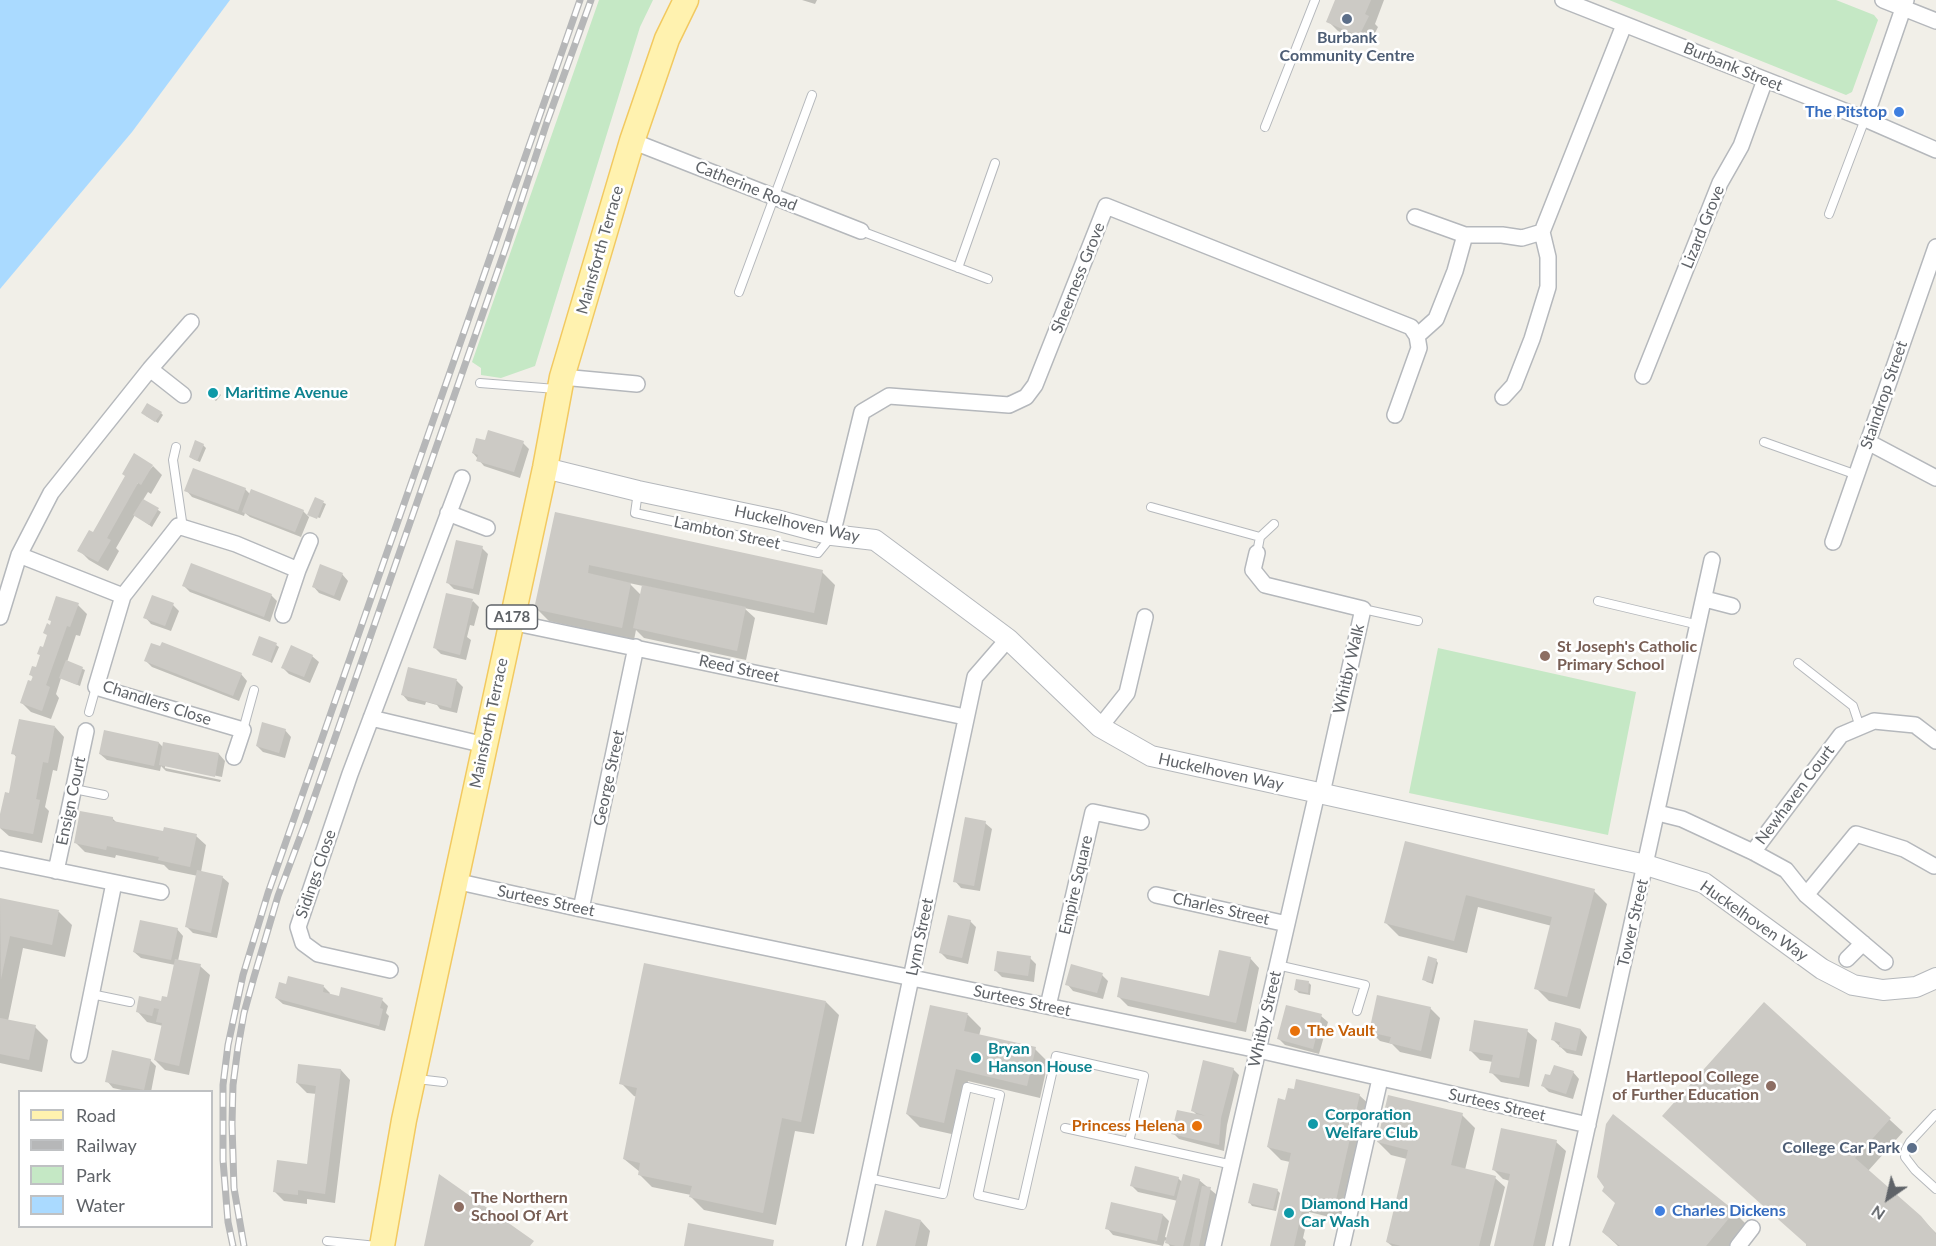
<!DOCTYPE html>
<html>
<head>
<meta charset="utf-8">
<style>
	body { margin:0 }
	#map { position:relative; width:1936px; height:1246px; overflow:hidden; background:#f1efe8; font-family:Lato,sans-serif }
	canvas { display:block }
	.legend { position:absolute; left:18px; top:1090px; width:195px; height:138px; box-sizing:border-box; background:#fff; border:2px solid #bfc1c3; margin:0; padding:8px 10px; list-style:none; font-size:18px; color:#5f6368 }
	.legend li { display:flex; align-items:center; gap:12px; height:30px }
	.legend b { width:30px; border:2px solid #bfc1c3 }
	.north { position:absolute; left:1858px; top:1168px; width:60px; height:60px; -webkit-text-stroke:4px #fff; paint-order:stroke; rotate:214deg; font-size:16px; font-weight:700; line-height:24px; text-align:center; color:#5f6368 }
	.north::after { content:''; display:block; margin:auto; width:21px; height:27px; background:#5f6368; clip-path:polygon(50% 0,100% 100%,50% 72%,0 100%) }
</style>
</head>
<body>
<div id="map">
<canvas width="1936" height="1246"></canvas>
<ul class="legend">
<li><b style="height:8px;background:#fff2af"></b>Road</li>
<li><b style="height:8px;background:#b6b7b8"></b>Railway</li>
<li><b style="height:16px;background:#c5e8c5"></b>Park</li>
<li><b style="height:16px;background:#aadaff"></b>Water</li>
</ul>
<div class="north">N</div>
</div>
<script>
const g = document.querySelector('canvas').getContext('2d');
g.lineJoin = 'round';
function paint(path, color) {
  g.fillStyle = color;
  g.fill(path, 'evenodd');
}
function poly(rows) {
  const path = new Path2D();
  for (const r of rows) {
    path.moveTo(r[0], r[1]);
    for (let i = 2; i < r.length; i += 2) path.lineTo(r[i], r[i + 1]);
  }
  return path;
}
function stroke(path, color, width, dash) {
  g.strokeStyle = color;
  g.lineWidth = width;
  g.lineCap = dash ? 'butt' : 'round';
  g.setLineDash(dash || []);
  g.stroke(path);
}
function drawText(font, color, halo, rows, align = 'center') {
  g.font = font + ' Lato,sans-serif';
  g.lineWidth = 5;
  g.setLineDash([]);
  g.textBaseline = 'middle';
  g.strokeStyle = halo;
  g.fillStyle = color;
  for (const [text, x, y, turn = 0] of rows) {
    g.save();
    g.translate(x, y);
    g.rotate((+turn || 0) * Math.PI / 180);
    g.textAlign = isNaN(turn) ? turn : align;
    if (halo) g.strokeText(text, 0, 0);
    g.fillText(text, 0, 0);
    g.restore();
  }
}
const green = poly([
	[599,0,653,0,640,27,535,366,501,378,481,375,481,368,472,362],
	[1609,0,1836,0,1874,15,1878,20,1852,92,1846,95],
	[1438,648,1636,692,1608,835,1409,793]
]);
const water = poly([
	[0,0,230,0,132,132,0,289]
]);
const shadow = poly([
	[802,0,817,0,815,4],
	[1337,0,1384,0,1375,24,1378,27,1369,45,1338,31,1328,21],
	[213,388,221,395,216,401,208,395],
	[161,413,163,415,158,423,146,416],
	[523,443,529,449,520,478,484,466,473,453],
	[203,445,206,448,200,462,193,459,190,457],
	[153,466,162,475,151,494,148,492,143,500,161,512,152,527,135,515,116,548,119,551,108,571,89,560,79,550],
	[245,489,250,494,303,511,309,517,315,499,326,504,320,518,310,515,301,537,250,517,245,513,244,516,192,497,186,490],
	[556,514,822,572,835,585,827,625,744,608,755,618,746,660,644,638,636,630,634,640,549,621,536,608],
	[629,583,643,586,641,595],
	[482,548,488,554,479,595,454,589,448,583],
	[342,574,348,581,340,601,319,593,313,586],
	[184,586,271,595,277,601,270,622,190,592],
	[473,601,479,607,474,626,470,625,467,637,471,640,466,660,441,654,435,648],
	[78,605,87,614,80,636,76,635,67,662,85,670,80,686,61,678,56,694,59,698,51,719,31,712,22,703,32,682,34,678,31,675,37,669,51,627],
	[173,605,179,611,171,631,151,624,145,617],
	[276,645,279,647,272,663,254,654],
	[312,656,319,662,310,683,289,674,283,668],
	[146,661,241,674,247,681,239,701,152,667],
	[409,669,457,681,463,687,457,713,440,709,437,705,426,702,425,705,408,701,402,694],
	[55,727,64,737,57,771,53,770,45,807,49,811,42,843,9,836,0,828,0,822,10,794,17,758,13,753],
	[285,730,291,737,285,758,263,752,257,746],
	[159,743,164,748,219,754,225,761,222,777,165,765,165,768,221,780,220,782,166,771,161,766,160,771,107,760,100,754],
	[113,819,117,823,164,833,196,836,206,845,201,872,222,877,229,883,217,938,193,933,187,927,198,876,169,870,164,865,116,855,115,858,85,852,75,842],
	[985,823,992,829,980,891,961,888,955,881],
	[1406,843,1594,891,1607,904,1580,1009,1549,1001,1536,988,1552,926,1478,907,1467,953,1399,936,1386,923],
	[0,900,59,912,72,925,65,957,23,948,8,1021,35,1027,48,1040,42,1072,0,1063],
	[970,921,976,927,968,964,947,959,941,953],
	[177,929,183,936,178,961,200,966,210,975,189,1075,165,1070,155,1060,163,1026,147,1022,138,1012,168,999,175,965,141,958,134,952],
	[1030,958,1036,964,1034,982,1002,977,996,971],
	[1250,958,1259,968,1246,1032,1128,1006,1119,997,1210,998],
	[1436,960,1438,963,1433,984,1427,982,1424,980],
	[1102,975,1108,981,1103,999,1073,991,1067,984],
	[1309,983,1311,985,1310,995,1299,993,1296,990],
	[324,987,330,993,329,995,340,998,382,1000,388,1006,386,1013,389,1016,385,1031,283,1004,276,998],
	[826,1002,839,1015,814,1134,795,1131,776,1225,704,1210,691,1197,691,1195,652,1187,639,1174,640,1172,624,1159,637,1097,634,1096,621,1083],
	[1764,1004,1903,1132,1868,1171,1920,1217,1936,1233,1936,1246,1807,1246],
	[931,1007,968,1015,981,1028,979,1036,1035,1049,1048,1062,1040,1098,968,1081,956,1135,920,1127,907,1114],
	[1430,1008,1440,1018,1431,1059,1400,1052,1392,1044,1380,1041,1371,1032],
	[1321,1016,1328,1022,1319,1054,1285,1045,1279,1039],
	[1581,1030,1587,1037,1582,1056,1567,1053,1552,1039],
	[1527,1031,1537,1040,1529,1087,1501,1082,1491,1072,1493,1062,1480,1060,1470,1050],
	[150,1060,156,1066,151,1092,131,1092,113,1088,107,1081],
	[1233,1069,1239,1075,1227,1125,1224,1151,1179,1139,1173,1133,1197,1115,1193,1111],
	[341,1070,350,1080,335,1203,307,1199,307,1204,284,1201,274,1191,308,1165,317,1094,307,1093,297,1083],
	[1573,1072,1579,1079,1573,1099,1549,1092,1543,1086],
	[1359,1095,1373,1108,1346,1221,1309,1212,1303,1238,1306,1241,1305,1246,1271,1246,1290,1162,1281,1160,1268,1147,1287,1102],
	[1462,1115,1475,1128,1465,1170,1495,1178,1505,1187,1490,1246,1392,1246,1387,1242,1407,1159,1391,1155,1378,1142],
	[1556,1142,1566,1151,1545,1246,1496,1246,1510,1181,1503,1179,1493,1169],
	[1178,1178,1182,1182,1199,1180,1217,1195,1206,1246,1170,1246,1165,1240,1163,1246,1113,1235,1107,1228,1163,1215,1169,1221,1165,1237,1168,1238,1178,1201,1138,1192,1132,1186],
	[1277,1190,1280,1193,1276,1211,1252,1206,1250,1203],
	[1616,1204,1734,1212,1747,1225,1729,1246,1618,1246,1603,1232],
	[921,1221,930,1231,927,1246,877,1246]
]);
const building = poly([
	[1335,0,1371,0,1365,14,1369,16,1359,36,1326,22],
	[213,386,219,391,212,400,206,395],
	[147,403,162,412,155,422,141,413],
	[488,430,524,441,514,472,476,461,478,455,472,453,476,438,485,440],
	[195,440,204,444,197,461,189,457],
	[134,453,153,465,141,485,138,483,107,538,111,540,98,562,77,551,89,530,93,532,125,476,122,474],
	[193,468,246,488,238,511,184,491],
	[251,489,304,510,295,532,242,512],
	[315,497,324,501,317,519,307,515],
	[143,499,159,508,149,525,133,515],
	[555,512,823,570,814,613,589,565,588,573,631,583,622,628,534,609],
	[456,540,483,546,473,589,446,583],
	[191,563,272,594,264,617,182,586],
	[320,564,343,573,334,596,312,587],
	[642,585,746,607,737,651,633,628],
	[446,593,473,599,460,655,433,648],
	[152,595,174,603,165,626,143,618],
	[56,596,79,603,70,627,67,626,46,685,50,687,42,711,20,703,28,680,31,681,33,676,29,675,32,666,36,667,40,655,37,654,40,646,43,647,47,635,43,633,47,623,50,625,51,621,48,620],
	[259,636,277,643,270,662,252,655],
	[162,642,242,673,233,696,144,661,151,643,160,646],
	[291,645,313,655,304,677,281,668],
	[66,660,83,667,77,685,59,678],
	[408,667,457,679,451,708,401,695],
	[19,719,55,726,48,763,43,762,36,799,40,800,33,834,0,828,0,814,5,792,9,793,16,755,11,754],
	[262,722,286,729,279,753,256,746],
	[104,730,159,742,154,766,99,754],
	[163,742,219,753,215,777,159,765],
	[80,811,113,817,113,821,163,831,164,827,197,834,190,867,158,860,159,857,107,846,106,850,74,843],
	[965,817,986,821,974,886,953,882],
	[1405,841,1595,889,1567,997,1534,989,1552,917,1466,895,1454,941,1384,923],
	[197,870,223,876,211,933,185,927],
	[0,898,59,910,52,945,10,936,1,979],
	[948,915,971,920,962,958,939,953],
	[140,920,178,928,171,960,133,952],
	[1219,950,1251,957,1236,1023,1117,997,1121,977,1209,996],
	[997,951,1031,956,1028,976,994,971],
	[1428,956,1437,959,1431,982,1422,980],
	[175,959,201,964,179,1066,154,1060,162,1023,156,1022,159,1009,154,1008,152,1016,136,1012,139,996,161,1001,162,996,167,997],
	[644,963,826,1001,801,1122,782,1118,763,1213,689,1197,692,1186,638,1175,640,1163,623,1159,637,1088,619,1084],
	[1071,964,1103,973,1097,993,1065,985],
	[288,976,324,985,323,992,339,996,341,987,383,998,380,1008,383,1009,379,1026,275,998,279,982,286,984],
	[1296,979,1309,981,1308,993,1294,990],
	[1377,995,1431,1007,1421,1051,1389,1043,1391,1037,1369,1032],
	[1764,1002,1891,1118,1855,1158,1921,1216,1936,1234,1936,1246,1806,1246,1806,1244,1662,1116],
	[930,1005,968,1013,964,1031,1036,1047,1027,1086,956,1069,944,1123,906,1114],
	[1286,1005,1322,1014,1313,1049,1277,1039],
	[0,1018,36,1025,29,1060,0,1054],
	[1474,1020,1528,1029,1519,1078,1489,1073,1493,1055,1469,1051],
	[1555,1022,1581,1029,1576,1051,1559,1047,1560,1042,1551,1040],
	[112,1050,151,1059,144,1090,105,1082],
	[1203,1060,1234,1068,1221,1118,1219,1145,1171,1134,1177,1110,1206,1116,1191,1111],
	[298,1064,341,1069,325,1194,298,1190,298,1195,273,1192,277,1160,307,1164,316,1086,296,1083],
	[1554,1065,1574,1071,1566,1094,1541,1086,1545,1074,1550,1075],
	[1296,1079,1360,1094,1334,1209,1304,1202,1294,1246,1270,1246,1291,1153,1267,1147,1278,1098,1285,1100,1288,1088,1294,1089],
	[1388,1095,1463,1113,1451,1165,1496,1176,1479,1246,1401,1246,1386,1242,1408,1150,1377,1142],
	[1613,1114,1735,1211,1706,1246,1620,1246,1602,1232,1615,1203,1602,1191,1604,1187,1597,1177,1606,1124],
	[1501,1128,1557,1140,1533,1246,1494,1246,1510,1174,1492,1170],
	[1135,1166,1179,1177,1174,1196,1130,1186],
	[439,1174,534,1241,530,1246,424,1246],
	[1183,1174,1200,1179,1183,1246,1176,1246,1165,1243],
	[1253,1183,1278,1189,1273,1209,1248,1203],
	[1202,1186,1211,1187,1199,1246,1190,1246],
	[1111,1202,1163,1214,1157,1241,1105,1229],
	[885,1210,921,1220,915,1246,876,1246],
	[688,1223,774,1240,773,1246,684,1246]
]);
const service = poly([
	[1265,127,1315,0],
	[1829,214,1865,119],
	[861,231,988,279],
	[958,268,995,163],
	[739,292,812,95],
	[480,383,556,389],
	[1764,442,1857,475],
	[176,447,173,460,183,528],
	[638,492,635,513,818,553,831,537],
	[1151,507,1260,537],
	[1257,553,1260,537,1274,524],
	[1598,601,1699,625],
	[1363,609,1418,621],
	[1798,663,1853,706,1860,727],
	[89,712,96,687],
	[243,730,254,690],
	[74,789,104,795],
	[1277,965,1365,985,1357,1011],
	[91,994,130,1002],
	[417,1079,443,1082],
	[1936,1114,1910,1142,1906,1149,1905,1157,1915,1170,1936,1189],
	[1065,1128,1233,1165],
	[868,1178,943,1194,967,1087,1000,1095,978,1195,1022,1205,1056,1056,1144,1076,1129,1142],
	[327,1241,377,1246]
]);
const minor = poly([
	[1563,0,1865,119,1936,150],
	[1883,0,1936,21],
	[1865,119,1906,0],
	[632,141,861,231],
	[1415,217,1465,235,1502,235,1522,238,1542,232,1624,25],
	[1417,336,1436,319,1455,271,1465,235],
	[150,369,183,395],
	[1643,376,1720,183,1741,146,1765,80],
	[562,377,637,384],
	[1503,397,1514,385,1532,339,1548,287,1548,257,1542,232],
	[1868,442,1936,478],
	[448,513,487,528],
	[832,535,862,412,889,396,1009,405,1026,397,1035,385,1106,206,1411,327,1417,336,1419,348,1395,415],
	[1833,542,1936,247],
	[1257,553,1253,570,1265,585,1363,609,1322,793],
	[19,555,123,596,96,687,243,730,234,757],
	[298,570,310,541],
	[123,596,178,526,236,544,298,570,283,615],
	[1705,599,1732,606],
	[0,617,19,555,51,493,150,369,191,322],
	[511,622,965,717],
	[371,718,485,745],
	[1100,727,1127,693,1145,617],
	[1658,813,1682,819,1753,852,1786,870,1806,895,1885,962],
	[1753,852,1841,735,1874,721,1915,725,1936,741],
	[0,859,161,892],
	[56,871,86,731],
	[455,881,581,909,1258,1050,1588,1125],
	[1156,895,1287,924],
	[1806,895,1856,834,1904,849,1934,866],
	[581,909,636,647],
	[1847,959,1863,943],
	[390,970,318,954,303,943,298,927,350,774,462,478],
	[1048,1006,1093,812,1141,822],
	[79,1055,114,883],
	[854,1246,975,677,1008,639],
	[1213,1246,1317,793],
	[1342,1246,1380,1079],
	[1561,1246,1712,560],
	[1738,1246,1752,1228]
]);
const tertiary = poly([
	[545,468,638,491,776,520,832,535,875,540,1008,639,1100,727,1151,756,1646,865,1704,883,1822,969,1853,985,1883,990,1916,987,1936,978]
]);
const primary = poly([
	[382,1246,404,1120,545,468,562,377,632,141,667,39,686,0]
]);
const rail = poly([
	[233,1246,228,1222,223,1160,223,1085,228,1045,243,975,268,893,580,0],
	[244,1246,234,1188,232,1124,233,1085,238,1047,244,1013,254,977,278,896,305,824,506,247,547,122,591,0]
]);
const markers = [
	[1347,19,6,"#5c6f8a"],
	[1899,112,6,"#3f7fe0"],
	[213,393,6,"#0f9aa8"],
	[1545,656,6,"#8d6e63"],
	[1295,1031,6,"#e8710a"],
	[976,1058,6,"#0f9aa8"],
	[1771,1086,6,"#8d6e63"],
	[1313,1124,6,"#0f9aa8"],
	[1197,1126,6,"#e8710a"],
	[1912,1148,6,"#5c6f8a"],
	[459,1207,6,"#8d6e63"],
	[1660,1211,6,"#3f7fe0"],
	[1289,1213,6,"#0f9aa8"]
];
const shields = [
	[512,617,51]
];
const shieldNames = [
	["A178",512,617]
];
const serviceNames = [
	["Burbank",1347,38],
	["Community Centre",1347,56],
	["College Car Park",1900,1148,"right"]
];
const streetNames = [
	["Burbank Street",1733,67,22],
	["Catherine Road",746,186,22],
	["Lizard Grove",1703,227,-68],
	["Mainsforth Terrace",600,250,-74],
	["Sheerness Grove",1078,278,-68],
	["Staindrop Street",1884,395,-71],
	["Huckelhoven Way",797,524,12],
	["Lambton Street",727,533,12],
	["Reed Street",739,669,12],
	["Whitby Walk",1349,669,-77],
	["Chandlers Close",157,703,18],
	["Mainsforth Terrace",489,723,-78],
	["Huckelhoven Way",1221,772,12],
	["George Street",609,778,-78],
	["Newhaven Court",1795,795,-53],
	["Ensign Court",71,801,-78],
	["Sidings Close",316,874,-71],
	["Empire Square",1076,885,-77],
	["Surtees Street",546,901,12],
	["Charles Street",1221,909,13],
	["Huckelhoven Way",1754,921,35],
	["Tower Street",1633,923,-77],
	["Lynn Street",920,937,-78],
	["Surtees Street",1022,1001,12],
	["Whitby Street",1265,1019,-77],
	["Surtees Street",1497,1105,13]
];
const shopNames = [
	["The Pitstop",1887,112],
	["Charles Dickens",1672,1211,"left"]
];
const cultureNames = [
	["Maritime Avenue",225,393],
	["Bryan",988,1049],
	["Hanson House",988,1067],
	["Corporation",1325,1115],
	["Welfare Club",1325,1133],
	["Diamond Hand",1301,1204],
	["Car Wash",1301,1222]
];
const educationNames = [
	["St Joseph's Catholic",1557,647],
	["Primary School",1557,665],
	["Hartlepool College",1759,1077,"right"],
	["of Further Education",1759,1095,"right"],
	["The Northern",471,1198],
	["School Of Art",471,1216]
];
const foodNames = [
	["The Vault",1307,1031],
	["Princess Helena",1185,1126,"right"]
];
paint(green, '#c5e8c5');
paint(water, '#aadaff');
paint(shadow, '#0003');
paint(building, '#cccac5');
stroke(service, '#b5b8bc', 10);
stroke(minor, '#b5b8bc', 18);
stroke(tertiary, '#b5b8bc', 22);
stroke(primary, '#f2c960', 27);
stroke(service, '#fff', 8);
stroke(minor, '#fff', 15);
stroke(tertiary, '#fff', 20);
stroke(primary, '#fff2af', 24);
stroke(rail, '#b6b7b8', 7);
stroke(rail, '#fff', 4.5, [14]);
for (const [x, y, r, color] of markers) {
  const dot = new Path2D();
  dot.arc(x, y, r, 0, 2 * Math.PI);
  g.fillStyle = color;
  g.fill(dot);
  stroke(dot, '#fff', 2);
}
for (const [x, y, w] of shields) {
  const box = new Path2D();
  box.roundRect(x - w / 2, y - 12, w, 24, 4.5);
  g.fillStyle = '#fff';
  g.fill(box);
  stroke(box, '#5f6368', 1.5);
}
drawText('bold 15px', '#5f6368', null, shieldNames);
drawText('bold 16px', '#4e5e75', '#fff', serviceNames);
drawText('16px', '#5f6368', '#fff', streetNames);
drawText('bold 16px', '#366cbe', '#fff', shopNames, 'right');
drawText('bold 16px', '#0d838f', '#fff', cultureNames, 'left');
drawText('bold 16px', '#785e54', '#fff', educationNames, 'left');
drawText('bold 16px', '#c56008', '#fff', foodNames, 'left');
</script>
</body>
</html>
